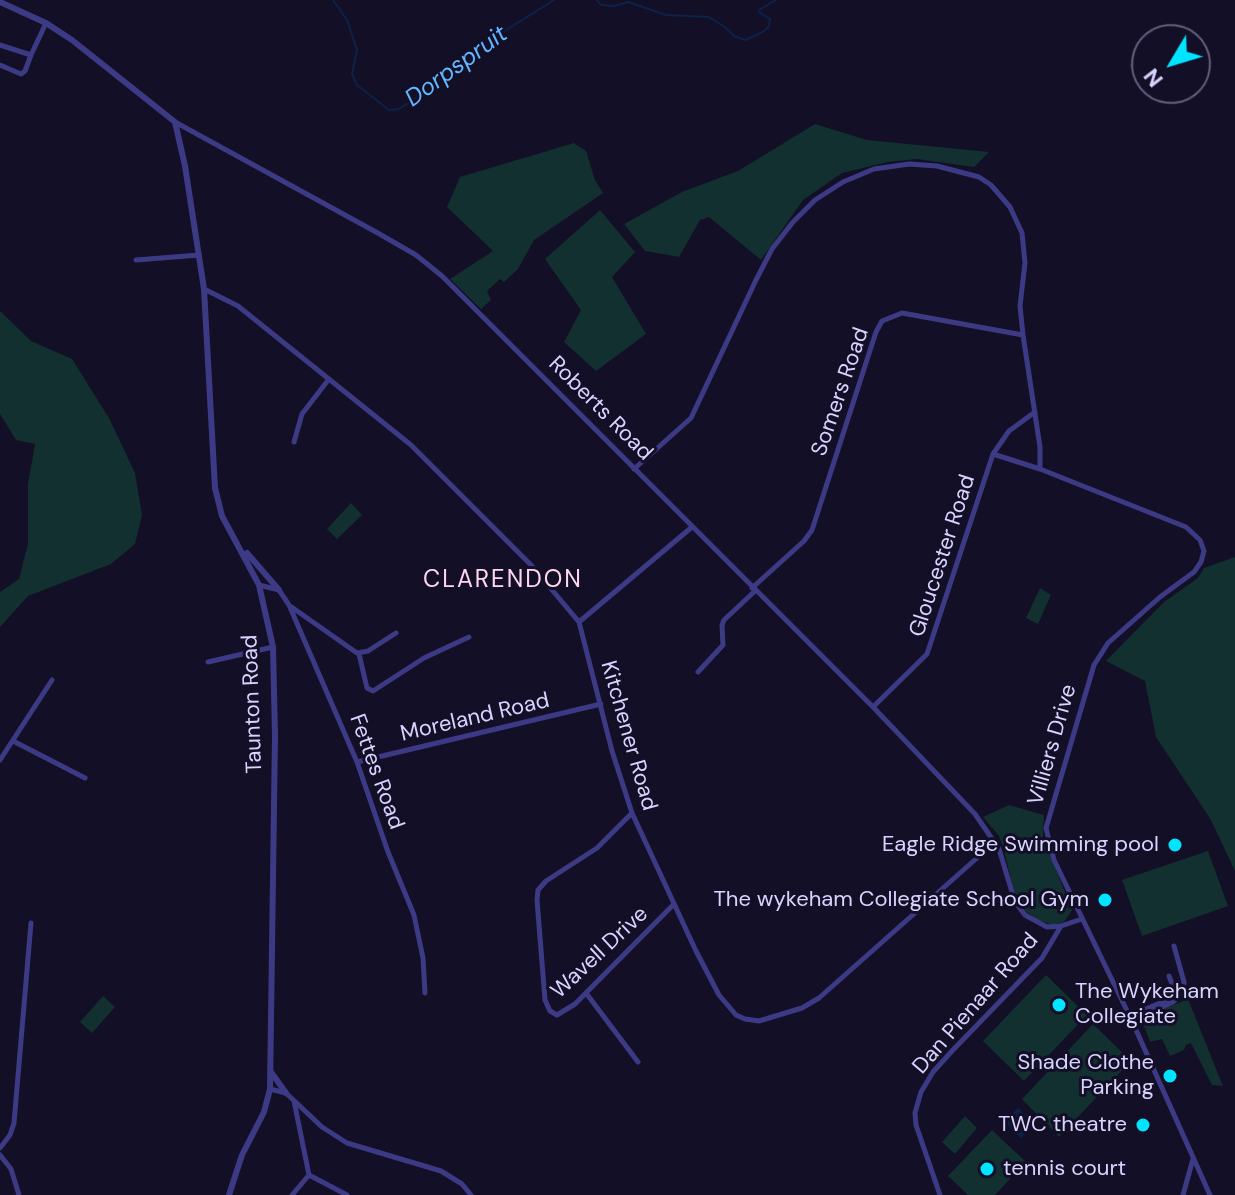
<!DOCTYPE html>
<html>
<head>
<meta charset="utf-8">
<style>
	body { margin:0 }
	#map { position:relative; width:1235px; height:1195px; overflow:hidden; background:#130f26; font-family:"DM Sans",sans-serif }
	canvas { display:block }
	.north { position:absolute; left:1131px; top:24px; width:80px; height:80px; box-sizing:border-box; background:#130f26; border:2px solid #625e7d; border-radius:50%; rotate:232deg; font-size:22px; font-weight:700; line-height:32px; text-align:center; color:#d9d4ff }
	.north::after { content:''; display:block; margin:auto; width:28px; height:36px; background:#00e5ff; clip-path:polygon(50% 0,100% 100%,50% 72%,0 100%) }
</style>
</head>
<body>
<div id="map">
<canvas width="1235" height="1195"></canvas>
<div class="north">N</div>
</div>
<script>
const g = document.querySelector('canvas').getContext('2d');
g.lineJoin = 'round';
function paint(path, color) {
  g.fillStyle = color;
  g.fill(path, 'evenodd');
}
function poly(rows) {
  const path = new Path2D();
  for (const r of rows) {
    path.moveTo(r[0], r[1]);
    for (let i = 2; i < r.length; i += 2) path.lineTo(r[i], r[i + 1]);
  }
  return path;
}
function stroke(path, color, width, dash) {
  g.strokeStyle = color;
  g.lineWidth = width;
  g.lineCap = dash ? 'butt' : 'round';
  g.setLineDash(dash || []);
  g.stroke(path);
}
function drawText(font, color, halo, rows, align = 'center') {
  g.font = font + ' "DM Sans",sans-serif';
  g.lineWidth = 6;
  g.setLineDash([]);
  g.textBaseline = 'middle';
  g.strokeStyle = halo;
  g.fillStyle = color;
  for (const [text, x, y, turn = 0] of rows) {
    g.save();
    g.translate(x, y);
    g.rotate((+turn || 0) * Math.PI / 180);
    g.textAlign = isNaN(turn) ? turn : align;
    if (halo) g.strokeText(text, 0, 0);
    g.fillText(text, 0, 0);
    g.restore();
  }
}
const green = poly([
	[815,124,867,140,989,152,974,167,917,159,888,162,842,173,803,200,761,260,709,217,700,220,679,257,645,251,624,224,682,192,738,171],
	[574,143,586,151,595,180,603,193,534,240,518,269,504,282,500,279,487,291,491,300,481,309,450,279,493,251,447,207,460,177],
	[600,210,635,252,612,277,646,334,596,371,564,342,581,310,545,259],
	[0,311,31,341,72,359,109,418,135,473,142,515,135,544,111,564,28,596,0,627,0,592,19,579,28,544,28,484,35,444,16,440,0,414],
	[351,503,362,515,337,539,327,529],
	[1235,557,1235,871,1211,820,1156,737,1145,681,1106,661,1164,602,1198,578,1204,568],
	[1040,588,1051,595,1038,624,1026,618],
	[1009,805,1044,815,1043,837,1072,910,1064,922,1052,925,1039,920,1025,911,1015,897,1004,850,999,836,983,817],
	[1208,851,1228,906,1142,936,1122,880],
	[1046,975,1087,1015,1024,1081,983,1041],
	[103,996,115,1007,92,1033,80,1022],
	[1188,999,1223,1086,1212,1085,1191,1043,1186,1045,1184,1050,1170,1056,1162,1039,1150,1042,1141,1018],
	[1093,1024,1131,1061,1059,1137,1022,1099],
	[965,1116,977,1128,955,1154,942,1142],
	[992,1130,1026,1162,995,1195,968,1195,948,1176]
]);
const water = poly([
	[1018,1108,1034,1124,1021,1138,1004,1121]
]);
const stream = poly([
	[333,0,347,20,357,50,352,74,357,85,389,110,399,109,437,84,449,66,554,0],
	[597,0,601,5,614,6,628,2,666,15,709,17,725,27,734,36,745,40,763,32,769,26,770,19,760,13,759,10,776,0]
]);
const minor = poly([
	[0,45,31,55,46,23],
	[0,65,21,74,25,71,31,55],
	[175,122,376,232,416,255,442,276,873,707,975,814,999,849,1015,902,1025,915,1047,927,1061,926,1082,919],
	[136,260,199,255],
	[204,289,238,306,411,445,532,566,579,622,612,751,632,813,696,951,719,995,736,1015,745,1019,759,1021,802,1008,819,998,995,842],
	[294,442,302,414,329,379],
	[993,454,1040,469,1186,527,1200,540,1204,551,1201,562,1194,572,1160,597,1108,643,1094,665,1046,828,1054,860,1132,1021,1210,1195],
	[634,469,691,418,756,280,772,249,793,222,815,200,843,182,874,169,909,164,937,166,979,177,991,185,1010,207,1022,233,1025,263,1020,306,1023,335,1040,447,1040,469],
	[259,585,279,590,289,605,357,762,388,852,414,915,423,958,425,993],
	[752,588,804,541,812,530,876,332,882,321,902,313,1023,335],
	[290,606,357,653,368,651,396,633],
	[579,622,692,527],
	[359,654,367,688,373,691,424,658,469,637],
	[208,662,273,647],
	[698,672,723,645,722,625,724,620,755,591],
	[873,707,927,654,993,454,1009,431,1035,412],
	[13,741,85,778],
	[0,760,52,680],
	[357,762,601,704],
	[632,813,597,848,546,881,538,890,537,900,545,1000,550,1011,557,1015,575,1004,674,904],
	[586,993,638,1062],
	[1129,1016,1177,996,1169,976],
	[1132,1021,1173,1002,1183,993,1184,982,1174,946],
	[270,1089,286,1093,322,1127,347,1143,441,1171,462,1184,471,1195],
	[294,1101,309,1175,347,1195],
	[0,1148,10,1135,14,1123,31,923],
	[0,1155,11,1169,19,1195],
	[292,1195,309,1175],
	[940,1195,916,1125,915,1113,921,1092,933,1072,952,1051,1042,958,1061,926],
	[1183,1195,1193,1159]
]);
const tertiary = poly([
	[0,2,46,23,72,40,175,122,185,166,204,289,215,488,222,516,259,585,273,647,275,736,270,1089,264,1112,242,1155,229,1195],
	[247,553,279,590],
	[271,1072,286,1093]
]);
const markers = [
	[1175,845,8,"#00e5ff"],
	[1105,900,8,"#00e5ff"],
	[1059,1005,8,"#00e5ff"],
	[1170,1076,8,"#00e5ff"],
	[1143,1125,8,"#00e5ff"],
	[987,1169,8,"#00e5ff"]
];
const streetNames = [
	["Somers Road",841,392,-71],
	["Roberts Road",600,409,45],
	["Gloucester Road",943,556,-72],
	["Taunton Road",253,704,-92],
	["Moreland Road",475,718,-13],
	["Kitchener Road",628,736,74],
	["Villiers Drive",1053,745,-74],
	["Fettes Road",376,772,70],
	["Wavell Drive",600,953,-43],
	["Dan Pienaar Road",976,1004,-49]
];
const poiNames = [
	["Eagle Ridge Swimming pool",1159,845],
	["The wykeham Collegiate School Gym",1089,900],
	["The Wykeham",1075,992,"left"],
	["Collegiate",1075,1017,"left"],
	["Shade Clothe",1154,1063],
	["Parking",1154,1088],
	["TWC theatre",1127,1125],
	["tennis court",1003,1169,"left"]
];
const waterNames = [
	["Dorpspruit",457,67,-36]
];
const neighbourhoodNames = [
	["CLARENDON",503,581]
];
paint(green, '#12302f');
paint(water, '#0c2248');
stroke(stream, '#0c2248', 2);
stroke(minor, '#3d3a85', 5);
stroke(tertiary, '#3d3a85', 6);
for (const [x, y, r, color] of markers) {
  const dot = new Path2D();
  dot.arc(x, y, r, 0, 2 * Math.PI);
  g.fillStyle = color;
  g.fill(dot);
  stroke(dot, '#130f26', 3);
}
drawText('22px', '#d9d4ff', '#130f26', streetNames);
drawText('22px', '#d9d4ff', '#130f26', poiNames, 'right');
drawText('italic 24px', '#62b6ff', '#130f26', waterNames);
g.letterSpacing = '2px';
drawText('24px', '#ffd6f0', '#130f26', neighbourhoodNames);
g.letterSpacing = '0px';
</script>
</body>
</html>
